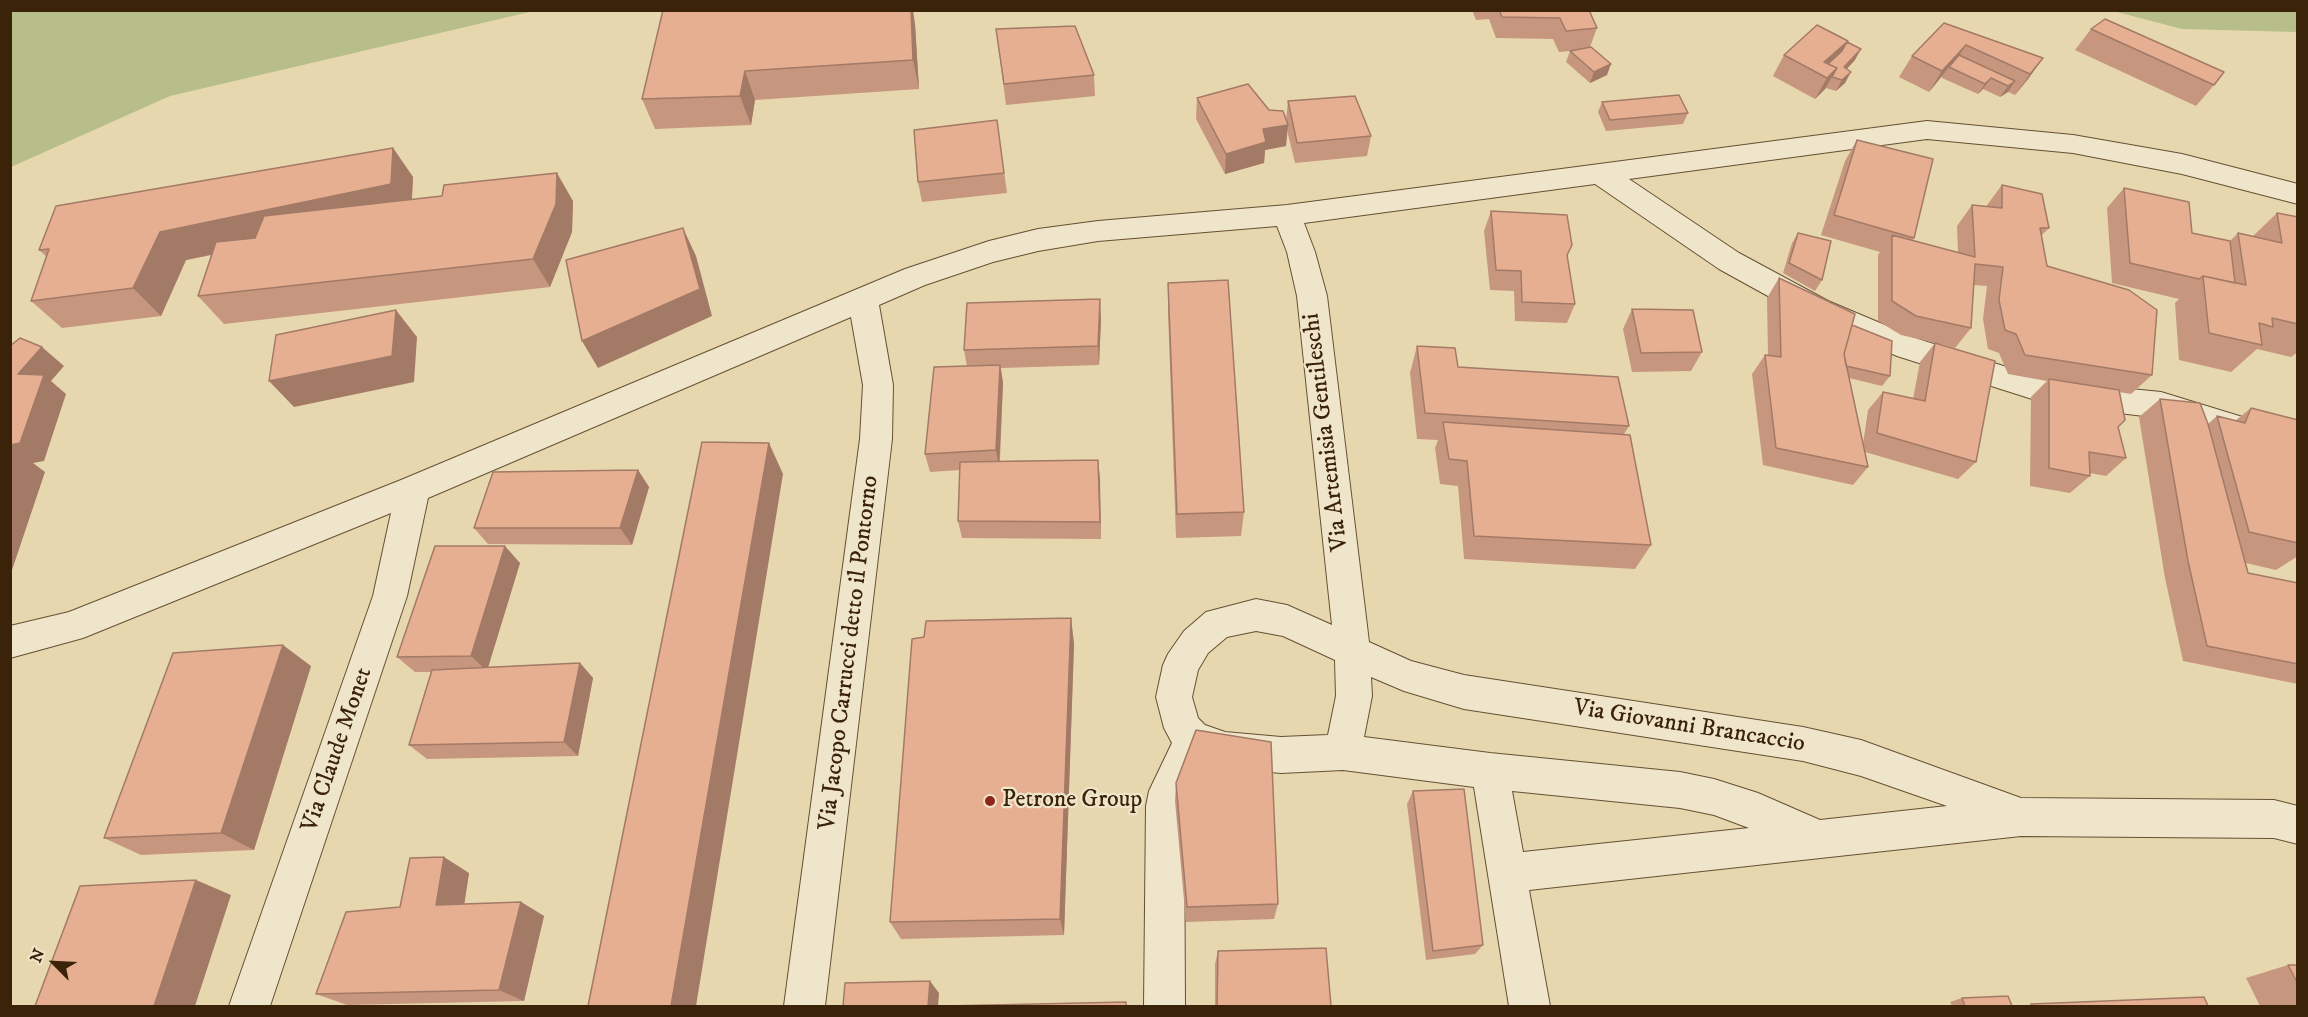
<!DOCTYPE html>
<html>
<head>
<meta charset="utf-8">
<style>
	body { margin:0 }
	#map { position:relative; width:2308px; height:1017px; overflow:hidden; background:#e7d7ae; font-family:"IM FELL DW Pica",serif }
	canvas { display:block }
	.frame { position:absolute; inset:0; border:12px solid #3b230a; pointer-events:none }
	.north { position:absolute; left:24px; top:933px; width:60px; height:60px; -webkit-text-stroke:4px #efe5ca; paint-order:stroke; rotate:294deg; font-size:16px; font-weight:700; line-height:24px; text-align:center; color:#3b230a }
	.north::after { content:''; display:block; margin:auto; width:21px; height:27px; background:#3b230a; clip-path:polygon(50% 0,100% 100%,50% 72%,0 100%) }
</style>
</head>
<body>
<div id="map">
<canvas width="2308" height="1017"></canvas>
<div class="frame"></div>
<div class="north">N</div>
</div>
<script>
const g = document.querySelector('canvas').getContext('2d');
g.lineJoin = 'round';
function paint(path, color) {
  g.fillStyle = color;
  g.fill(path, 'evenodd');
}
function poly(rows) {
  const path = new Path2D();
  for (const r of rows) {
    path.moveTo(r[0], r[1]);
    for (let i = 2; i < r.length; i += 2) path.lineTo(r[i], r[i + 1]);
  }
  return path;
}
function stroke(path, color, width, dash) {
  g.strokeStyle = color;
  g.lineWidth = width;
  g.lineCap = dash ? 'butt' : 'round';
  g.setLineDash(dash || []);
  g.stroke(path);
}
function drawText(font, color, halo, rows, align = 'center') {
  g.font = font + ' "IM FELL DW Pica",serif';
  g.lineWidth = 4.5;
  g.setLineDash([]);
  g.textBaseline = 'middle';
  g.strokeStyle = halo;
  g.fillStyle = color;
  for (const [text, x, y, turn = 0] of rows) {
    g.save();
    g.translate(x, y);
    g.rotate((+turn || 0) * Math.PI / 180);
    g.textAlign = isNaN(turn) ? turn : align;
    if (halo) g.strokeText(text, 0, 0);
    g.fillText(text, 0, 0);
    g.restore();
  }
}
const green = poly([
	[10,11,11,10,534,11,170,96,11,167],
	[2113,11,2297,11,2297,32,2182,29]
]);
const street = poly([
	[1927,121,2073,135,2182,154,2298,184,2298,204,2182,174,2073,153,1927,139,1629,179,1739,253,1828,301,1918,339,2051,381,2161,392,2298,434,2298,460,2161,418,2051,405,1897,356,1806,317,1719,269,1595,184,1304,223,1315,252,1327,296,1369,642,1411,661,1464,675,1803,727,1861,740,2021,798,2274,800,2298,806,2298,844,2274,838,2021,836,1529,890,1550,1006,1509,1006,1474,787,1343,770,1281,773,1225,768,1202,759,1187,793,1184,806,1185,1006,1144,1006,1146,806,1149,791,1172,743,1164,728,1156,697,1163,665,1168,654,1184,631,1206,612,1256,599,1287,605,1332,625,1297,296,1287,252,1277,226,1098,241,1038,251,993,262,925,285,879,305,893,385,892,439,825,1006,784,1006,860,439,863,385,851,317,428,498,407,596,270,1006,229,1006,373,596,391,513,83,638,10,658,10,626,69,612,401,480,905,269,989,241,1038,229,1098,221,1287,205,1927,121],
	[1256,631,1283,636,1335,660,1336,696,1328,735,1281,737,1225,732,1205,725,1198,718,1192,697,1198,670,1208,653,1227,637,1256,631],
	[1371,677,1404,691,1464,709,1803,761,1861,776,1947,806,1820,820,1758,793,1714,779,1680,772,1490,753,1364,737,1372,696,1371,677],
	[1512,791,1680,808,1714,815,1749,828,1523,852,1512,791]
]);
const wall = poly([
	[1472,10,1589,10,1597,28,1590,47,1607,75,1590,83,1566,62,1570,51,1559,52,1553,39,1496,38,1489,19,1476,20],
	[1944,23,2043,58,2028,79,2015,95,2008,92,2000,97,1983,89,1978,94,1942,78,1942,76,1929,92,1899,77,1912,56],
	[915,24,919,89,755,100,751,125,655,129,642,99],
	[996,29,1094,75,1095,96,1006,105],
	[2091,29,2214,85,2196,106,2075,50],
	[1847,42,1855,60,1847,69,1845,83,1836,91,1826,88,1815,99,1773,76,1784,55],
	[1197,98,1269,110,1286,120,1288,101,1371,136,1367,156,1295,163,1287,130,1286,146,1265,150,1264,163,1225,174,1196,119],
	[1602,102,1688,113,1683,124,1606,131,1598,112],
	[997,120,1007,193,922,202,918,182],
	[1857,140,1914,238,1912,241,1958,252,1957,226,1972,205,1987,207,1987,205,2002,185,2049,228,2041,236,2047,266,2152,375,2131,394,2119,392,2118,427,2126,458,2106,476,2090,473,2090,476,2070,493,2030,486,2031,397,2047,381,2008,374,1999,353,1988,349,1983,319,1987,286,1973,285,1971,328,1955,348,1941,344,1976,462,1958,479,1865,452,1868,467,1853,485,1763,465,1752,374,1765,355,1768,355,1767,298,1779,278,1852,325,1890,376,1882,386,1849,378,1863,444,1868,410,1883,392,1913,399,1920,362,1935,343,1901,335,1878,321,1878,255,1880,252,1821,235,1845,161],
	[393,148,413,177,412,200,573,201,572,232,550,287,224,324,198,296,212,255,186,260,161,316,62,328,31,301,47,257,39,250],
	[2124,188,2192,233,2230,241,2238,233,2253,236,2277,213,2298,217,2298,352,2291,357,2257,349,2231,372,2179,360,2175,303,2179,299,2112,283,2107,208],
	[1491,211,1572,245,1567,257,1575,304,1567,323,1515,321,1514,291,1490,290,1484,231],
	[1798,233,1822,280,1815,291,1783,273,1792,243],
	[1168,283,1244,512,1241,536,1176,538,1168,311],
	[1632,309,1702,352,1691,371,1632,372,1623,329],
	[1101,319,1099,365,1001,368,1003,383,1000,461,1098,460,1101,539,962,538,958,521,960,470,930,472,925,454,967,366,964,350],
	[1417,346,1458,367,1629,426,1624,434,1651,545,1635,569,1464,559,1458,486,1440,484,1435,448,1438,440,1417,439,1410,373],
	[2160,399,2208,424,2217,416,2235,421,2251,408,2298,420,2298,556,2276,570,2246,563,2248,573,2298,583,2298,684,2183,661,2165,578,2139,417],
	[638,470,649,487,632,545,488,544,474,528],
	[520,563,488,667,580,663,593,678,578,756,427,759,409,745,431,672,415,672,397,657],
	[1071,618,1074,644,1064,935,901,939,890,922],
	[311,666,254,850,141,855,104,838],
	[1176,783,1278,904,1274,919,1186,922,1175,801],
	[1413,791,1483,945,1475,954,1426,960,1407,804],
	[469,873,464,904,521,902,544,916,524,1001,347,1005,316,994,400,907],
	[1218,951,1331,1006,1215,1006,1215,964],
	[2288,965,2298,965,2298,1006,2260,1006,2246,978],
	[1962,998,2012,1006,1952,1006,1950,1002]
]);
const shadedWall = poly([
	[911,10,913,10,915,24,919,89,913,60],
	[1848,41,1836,62,1823,74,1824,62],
	[1966,45,1952,66,1949,67,1942,76,1929,92,1942,71],
	[1861,49,1855,60,1838,78,1844,67],
	[2043,58,2028,79,2015,95,2030,74],
	[1611,64,1607,75,1590,83,1594,72],
	[1837,68,1825,89,1815,99,1827,78],
	[745,71,755,100,751,125,740,96],
	[1851,72,1845,83,1836,91,1842,80],
	[1991,78,1983,89,1978,94,1985,84],
	[2015,81,2008,92,2000,97,2008,86],
	[1288,125,1286,146,1265,150,1264,163,1225,174,1226,154,1263,129],
	[393,148,413,177,411,212,186,260,161,316,133,288,160,232],
	[557,173,573,201,572,232,550,287,533,259],
	[683,228,696,256,712,316,598,368,582,341],
	[1100,299,1101,319,1099,365,1098,346],
	[396,310,417,337,414,382,294,407,269,381],
	[42,347,64,366,51,381,66,394,44,461,33,463,45,472,10,576,10,445,18,374],
	[1000,365,1003,383,999,468,996,450],
	[769,443,783,474,696,1006,671,1006],
	[1098,460,1100,478,1101,539,1100,522],
	[638,470,649,487,632,545,620,528],
	[505,546,520,563,487,671,471,656],
	[1071,618,1074,644,1064,935,1060,919],
	[283,645,311,666,254,850,221,833],
	[580,663,593,678,578,756,564,742],
	[444,857,469,873,462,919,436,905],
	[196,880,231,895,195,1006,154,1006],
	[521,902,544,916,524,1001,499,990],
	[930,981,939,993,938,1006,928,1006]
]);
const building = poly([
	[663,10,911,10,913,60,745,71,740,96,642,99,663,10],
	[1499,10,1589,10,1597,28,1566,31,1560,18,1502,17,1499,10],
	[2105,19,2224,72,2214,85,2091,29,2105,19],
	[1944,23,2043,58,2030,74,1966,45,1942,71,1912,56,1944,23],
	[1817,25,1848,41,1824,62,1837,68,1827,78,1784,55,1817,25],
	[1075,26,1094,75,1004,84,996,29,1075,26],
	[1847,42,1861,49,1844,67,1851,72,1842,80,1832,77,1837,68,1828,64,1842,51,1847,42],
	[1591,47,1611,64,1594,72,1570,51,1591,47],
	[1959,55,2015,81,2008,86,1991,78,1985,84,1949,67,1959,55],
	[1248,84,1269,110,1283,111,1288,125,1263,129,1266,142,1226,154,1197,98,1248,84],
	[1679,95,1688,113,1610,120,1602,102,1679,95],
	[1355,96,1371,136,1297,143,1288,101,1355,96],
	[997,120,1004,173,918,182,914,130,997,120],
	[1857,140,1933,159,1914,238,1834,215,1857,140],
	[393,148,391,184,160,232,133,288,31,301,49,249,39,250,56,206,393,148],
	[557,173,556,204,533,259,198,296,216,242,255,238,264,216,442,196,444,185,557,173],
	[2002,185,2042,194,2049,228,2040,228,2047,266,2129,290,2157,310,2152,375,2025,355,2016,334,2005,330,1999,300,2003,267,1975,264,1971,328,1916,316,1892,301,1892,235,1975,257,1972,205,2002,208,2002,185],
	[2124,188,2189,202,2192,233,2230,241,2235,283,2203,276,2199,279,2130,263,2124,188],
	[1491,211,1567,215,1572,245,1567,255,1575,304,1522,302,1521,271,1496,270,1491,211],
	[2277,213,2298,217,2298,324,2272,318,2273,327,2259,323,2262,345,2209,333,2203,276,2246,285,2238,233,2282,243,2277,213],
	[683,228,700,289,582,341,566,260,683,228],
	[1798,233,1831,241,1822,280,1789,263,1798,233],
	[1779,278,1855,314,1844,354,1868,467,1776,448,1765,355,1781,357,1779,278],
	[1228,280,1244,512,1177,514,1168,283,1228,280],
	[1100,299,1098,346,964,350,967,303,1100,299],
	[1632,309,1693,310,1702,352,1641,353,1632,309],
	[396,310,392,356,269,381,276,335,396,310],
	[1852,325,1892,341,1890,376,1846,366,1844,354,1852,325],
	[20,338,42,347,18,374,44,375,20,443,10,445,10,346,20,338],
	[1935,343,1995,361,1976,462,1877,433,1883,392,1925,401,1935,343],
	[1417,346,1455,348,1458,367,1618,377,1629,426,1425,413,1417,346],
	[1000,365,996,450,925,454,934,367,1000,365],
	[2049,379,2119,390,2125,420,2118,427,2126,458,2089,452,2090,476,2049,468,2049,379],
	[2160,399,2200,403,2208,424,2248,573,2298,583,2298,664,2207,646,2188,561,2160,399],
	[2251,408,2298,420,2298,543,2249,532,2217,416,2245,423,2251,408],
	[1443,422,1630,435,1651,545,1474,536,1467,461,1449,459,1443,422],
	[702,442,769,443,671,1006,588,1006,702,442],
	[1098,460,1100,522,958,521,960,462,1098,460],
	[638,470,620,528,474,528,493,472,638,470],
	[435,546,505,546,471,656,397,657,435,546],
	[1071,618,1060,919,890,922,912,639,924,637,926,621,1071,618],
	[283,645,221,833,104,838,173,653,283,645],
	[580,663,564,742,409,745,432,670,580,663],
	[1196,730,1271,742,1278,904,1187,907,1176,783,1196,730],
	[1464,789,1483,945,1433,951,1413,791,1464,789],
	[444,857,436,905,521,902,499,990,316,994,346,912,400,907,410,858,444,857],
	[196,880,154,1006,35,1006,80,886,196,880],
	[1326,948,1331,1006,1217,1006,1218,951,1326,948],
	[2288,965,2298,965,2298,984,2288,965],
	[930,981,928,1006,843,1006,845,983,930,981],
	[2008,996,2012,1006,1965,1006,1962,998,2008,996],
	[2204,997,2208,1006,2031,1006,2031,1004,2204,997],
	[1126,1002,1126,1006,945,1006,1126,1002]
]);
const markers = [
	[990,801,6,"#8f2418"]
];
const streetNames = [
	["Via Artemisia Gentileschi",1327,432,-97],
	["Via Jacopo Carrucci detto il Pontorno",850,653,-83],
	["Via Giovanni Brancaccio",1689,727,9],
	["Via Claude Monet",338,750,-71]
];
const poiNames = [
	["Petrone Group",1002,801]
];
paint(green, '#b7be8a');
stroke(street, '#665033', 2);
paint(street, '#efe5ca');
paint(wall, '#c7967e');
paint(shadedWall, '#a27a66');
paint(building, '#e7af92');
stroke(building, '#a27a66', 1.5);
for (const [x, y, r, color] of markers) {
  const dot = new Path2D();
  dot.arc(x, y, r, 0, 2 * Math.PI);
  g.fillStyle = color;
  g.fill(dot);
  stroke(dot, '#efe5ca', 2);
}
drawText('24px', '#3b230a', '#efe5ca', streetNames);
drawText('24px', '#3b230a', '#efe5ca', poiNames, 'left');
</script>
</body>
</html>
